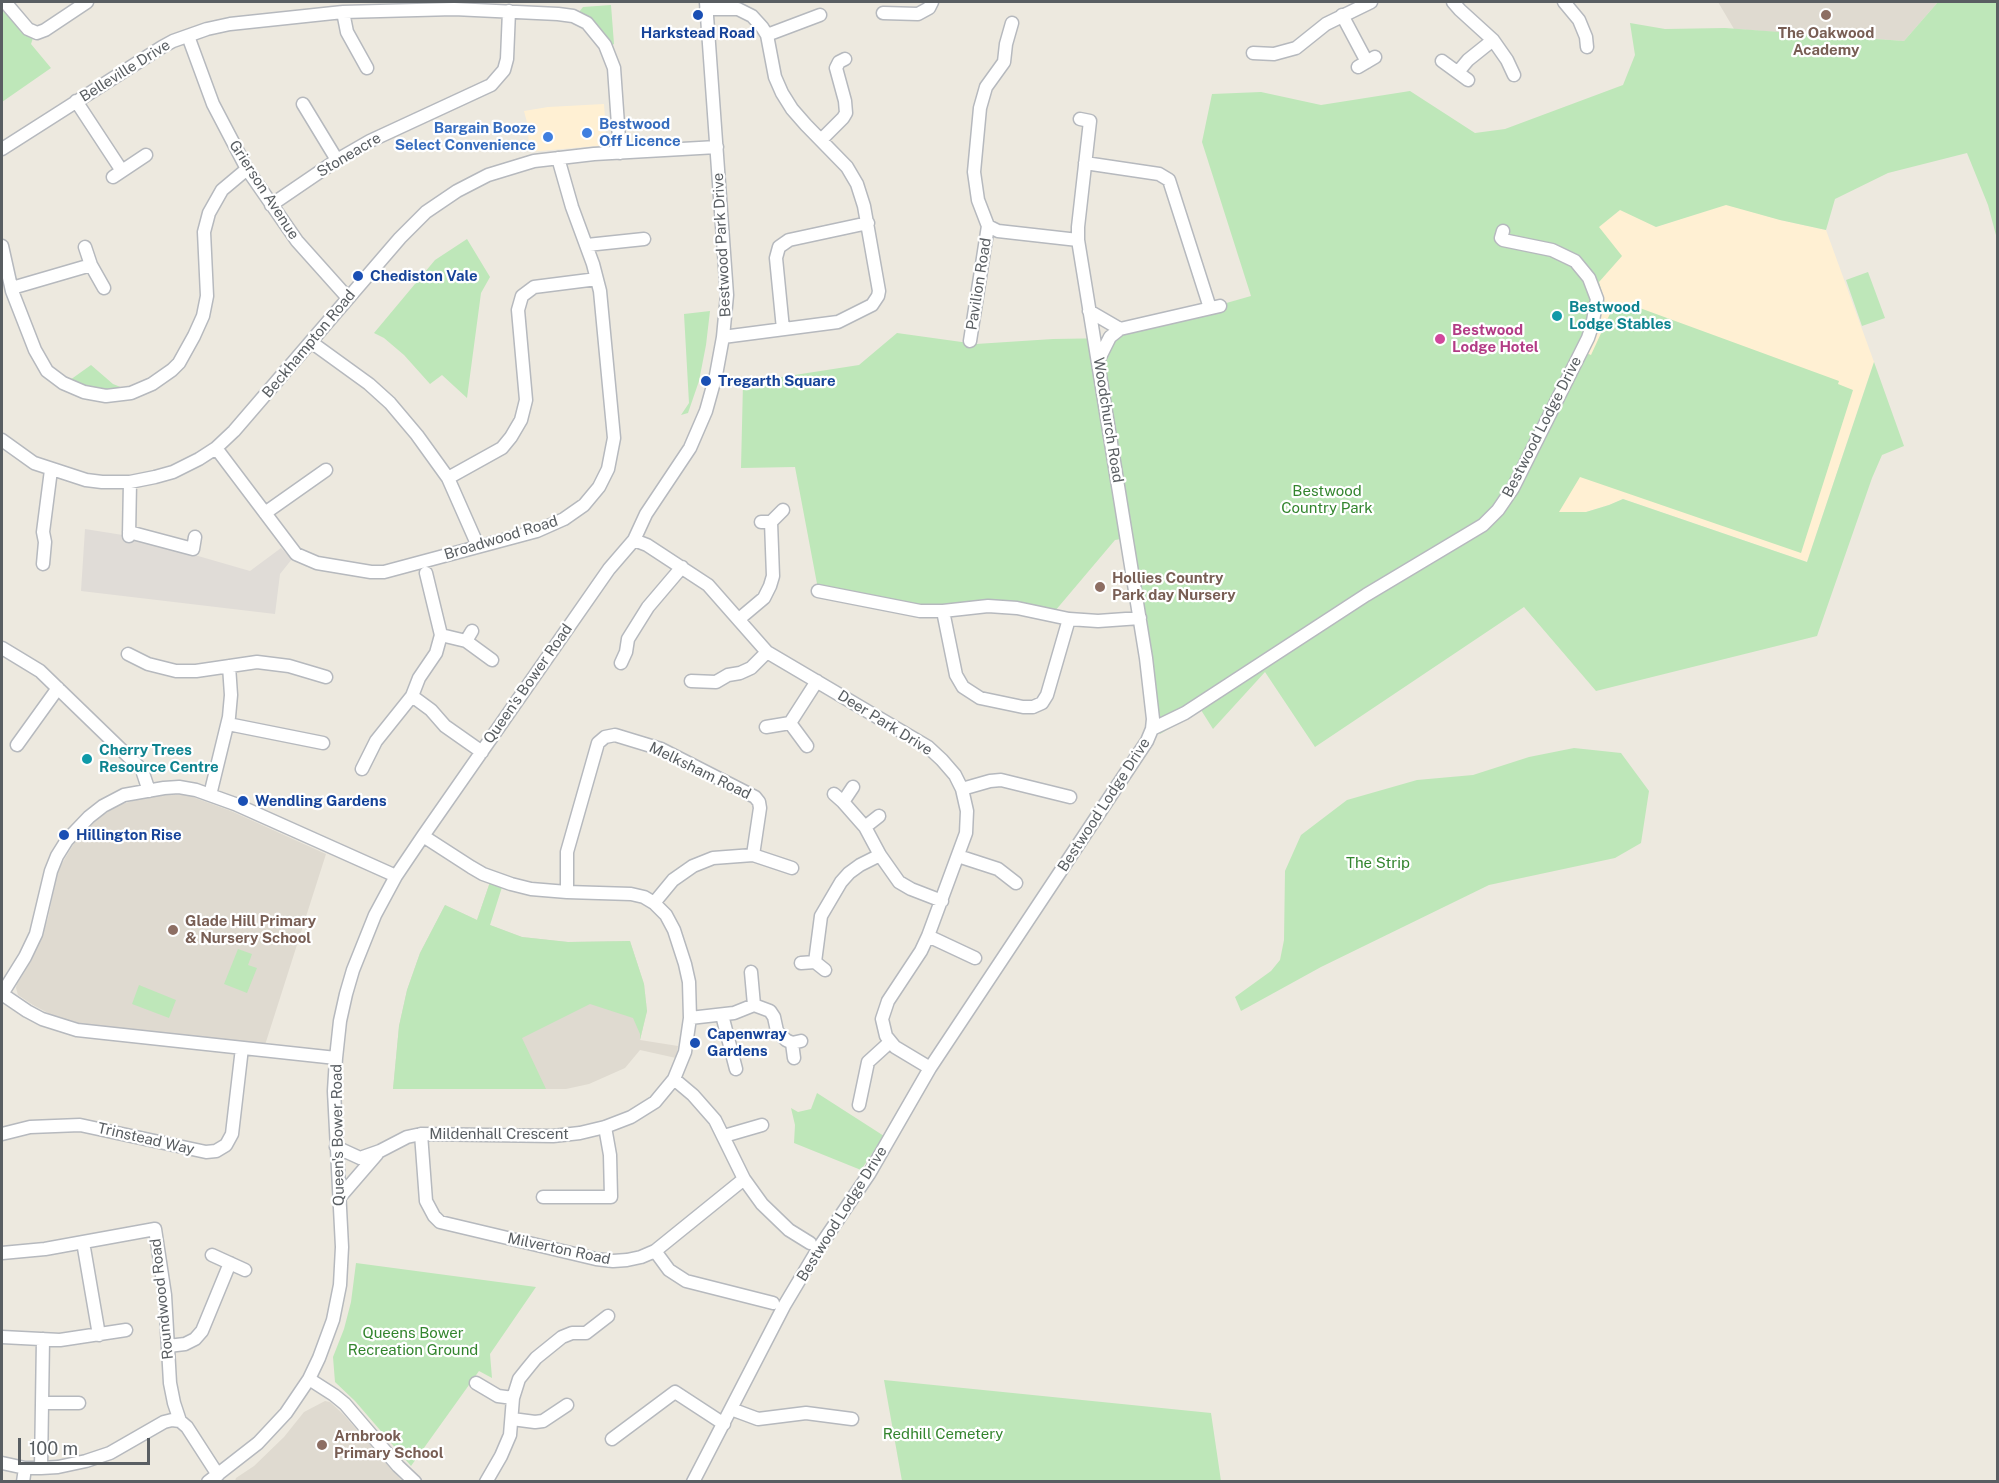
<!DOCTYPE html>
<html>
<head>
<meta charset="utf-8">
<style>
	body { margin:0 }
	#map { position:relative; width:1999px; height:1483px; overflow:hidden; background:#ede9df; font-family:"Public Sans",sans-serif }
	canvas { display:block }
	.frame { position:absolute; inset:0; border:3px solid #595e62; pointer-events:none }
	.scale { position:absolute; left:18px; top:1438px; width:132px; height:27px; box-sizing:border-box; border:3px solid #595e62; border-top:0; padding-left:8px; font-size:18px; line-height:21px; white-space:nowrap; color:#595e62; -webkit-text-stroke:4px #fff; paint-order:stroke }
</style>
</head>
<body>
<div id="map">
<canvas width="1999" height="1483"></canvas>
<div class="frame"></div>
<div class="scale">100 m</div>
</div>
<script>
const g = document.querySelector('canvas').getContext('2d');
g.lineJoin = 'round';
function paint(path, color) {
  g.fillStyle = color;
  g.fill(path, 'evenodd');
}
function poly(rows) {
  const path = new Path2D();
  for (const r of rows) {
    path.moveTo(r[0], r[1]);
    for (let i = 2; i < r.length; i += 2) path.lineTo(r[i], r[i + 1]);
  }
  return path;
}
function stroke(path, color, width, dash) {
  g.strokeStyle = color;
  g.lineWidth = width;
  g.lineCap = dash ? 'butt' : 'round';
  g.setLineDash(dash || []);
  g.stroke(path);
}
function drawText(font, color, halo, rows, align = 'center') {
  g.font = font + ' "Public Sans",sans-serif';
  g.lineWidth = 4.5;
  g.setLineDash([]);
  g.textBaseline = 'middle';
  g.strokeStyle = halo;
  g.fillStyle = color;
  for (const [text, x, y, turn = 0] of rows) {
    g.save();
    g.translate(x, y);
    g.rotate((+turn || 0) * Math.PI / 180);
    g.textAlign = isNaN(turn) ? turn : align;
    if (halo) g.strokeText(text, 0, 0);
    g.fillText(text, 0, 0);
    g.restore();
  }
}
const commercial = poly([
	[604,104,607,145,529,152,528,126,524,111,548,107],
	[1726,204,1780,220,1826,230,1874,362,1807,562,1623,499,1609,505,1586,512,1559,512,1526,477,1594,337,1602,310,1599,282,1598,227,1620,209,1656,227]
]);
const industrial = poly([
	[85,529,129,536,250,571,281,548,292,559,280,574,275,614,81,591]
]);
const education = poly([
	[1718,2,1938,2,1904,41,1734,29],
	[169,794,187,795,231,811,326,854,265,1045,85,1025,52,1015,33,1005,18,995,16,988,17,984,31,961,48,918,58,870,76,840,101,816,119,805,142,798],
	[490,882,490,925,522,937,568,942,630,941,644,984,647,1011,640,1040,678,1046,676,1058,640,1050,625,1068,589,1084,566,1089,393,1089,399,1026,407,990,420,953,445,905,477,920],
	[325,1401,330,1402,344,1415,402,1481,235,1481,236,1478,254,1466,284,1437,304,1412]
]);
const green = poly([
	[1938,2,1997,2,1997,239,1988,205,1967,153,1888,173,1835,199,1826,230,1780,220,1726,205,1656,227,1620,210,1599,227,1622,256,1599,282,1606,307,1602,310,1594,337,1586,353,1591,355,1614,305,1637,307,1839,381,1838,384,1853,390,1801,553,1580,477,1559,512,1586,512,1609,505,1623,499,1807,562,1874,362,1904,446,1882,455,1872,478,1817,636,1596,691,1524,607,1315,747,1265,672,1213,729,1201,710,1160,734,1156,685,1132,537,1115,540,1055,611,931,608,818,589,795,467,741,468,743,383,859,365,897,333,976,344,1053,339,1113,338,1121,333,1251,296,1202,142,1212,94,1261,92,1321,105,1410,91,1475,133,1505,129,1623,85,1635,55,1630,23,1665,29,1725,28,1904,41],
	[611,5,614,44,611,46,601,29,579,12,583,7],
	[2,7,24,34,33,38,31,44,51,68,2,102],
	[467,239,490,277,481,293,467,398,442,375,430,384,404,355,384,338,374,333,435,260],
	[1868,272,1885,318,1862,326,1846,280],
	[710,311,706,345,699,381,688,413,681,415,689,403,684,314],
	[91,365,113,384,123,388,104,390,86,386,70,380],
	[1574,748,1621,753,1649,791,1641,843,1615,858,1489,885,1321,967,1241,1011,1235,997,1271,971,1280,960,1284,940,1285,871,1301,835,1347,800,1417,780,1473,775,1529,757],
	[490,882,502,887,490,925,522,937,568,942,630,941,644,984,647,1011,640,1040,640,1034,633,1018,590,1004,522,1038,546,1089,393,1089,399,1026,407,990,420,953,445,905,477,920],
	[238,949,252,954,248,965,257,968,247,993,224,984],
	[139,985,176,1000,169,1018,132,1004],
	[817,1093,884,1136,861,1170,794,1143,795,1125,791,1108,798,1112,811,1109],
	[356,1263,536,1287,490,1354,492,1378,479,1371,411,1466,355,1401,335,1382,333,1357,344,1329,351,1302],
	[884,1380,1211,1413,1221,1481,902,1481]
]);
const minor = poly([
	[5,2,28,29,37,33,45,30,87,2],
	[1453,2,1460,10,1493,40,1507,60,1514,75],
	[1564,2,1579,20,1586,37,1587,47],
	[706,9,738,9,752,16,762,27,767,35,775,77,782,93,792,109,806,125,847,167,857,184,864,206,879,291,878,296,872,305,838,322,723,337],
	[343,12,347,32,367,68],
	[883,13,918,14,929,8,932,2],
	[1342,15,1367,62],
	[767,35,820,15],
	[188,36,213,104,247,169,297,241,348,298],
	[1253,53,1274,54,1296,48,1326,24,1371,2],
	[1442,61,1468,80],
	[1358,67,1375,57],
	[1458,72,1468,60,1493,40],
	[76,101,122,171],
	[303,104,337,160],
	[1080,119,1090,121,1078,227,1078,240,1146,658,1153,719,1152,729],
	[821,140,843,118,846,113,845,101,836,68,839,62,845,59],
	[2,149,162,47,173,41,207,29,230,24,343,12,454,9,558,14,573,16,587,23,605,45,614,68,620,153],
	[1085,163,1159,174,1169,180,1210,308],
	[113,177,146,155],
	[271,205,337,160,370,141,491,85,504,70,507,59,509,11],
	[988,226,998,231,1078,240],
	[587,245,644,239],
	[2,246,12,291,35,350,47,371,63,383,84,392,106,396,131,393,152,384,172,370,179,363,194,336,203,316,207,296,204,232,209,213,222,190,247,169],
	[85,247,91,265,104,288],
	[12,288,91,265],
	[1089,311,1120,329,1220,306],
	[783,329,776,258,779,247,789,240,868,223],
	[970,341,988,226,978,200,974,172,980,108,986,87,1004,62,1006,44,1012,23],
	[311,342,369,384,390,403,417,435,448,478,478,546],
	[1099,359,1110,337,1120,329],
	[2,440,34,463,86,480,102,482,130,482,155,477,173,472,199,459,216,448,234,431,400,238,426,212,457,191,488,175,534,161,594,154,717,147],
	[216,448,296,554,317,563,371,572,384,572,537,531,564,519,584,505,599,487,608,469,614,438,600,291,593,264,572,207,558,158],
	[448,478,502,448,511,437,521,420,526,400,518,310,522,296,534,287,597,279],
	[265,513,326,470],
	[761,522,771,522,783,510],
	[129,532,193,549,195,537],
	[129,536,130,482],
	[634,540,647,545,708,585,767,652,928,747,942,760,955,775,962,789,967,811,966,833,928,936,921,951,888,1001,882,1019,886,1036,895,1047,930,1068],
	[43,564,45,542,43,532,51,470],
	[818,591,920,611,943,611,988,606,1017,608,1069,619,1098,621,1140,618],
	[943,611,956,675,963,687,980,698,1023,707,1033,707,1042,703,1047,695,1069,619],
	[739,619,764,598,770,586,773,576,771,522],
	[441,635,466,641,492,660],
	[466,641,472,631],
	[2,648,40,671,133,761,142,770,149,791],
	[128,654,148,664,176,671,196,671,257,662,289,666,326,677],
	[621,663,626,652,628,639,648,607,682,567],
	[691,681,716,682,728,675,740,673,751,668,767,652],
	[412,696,431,710,445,726,482,752],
	[790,723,807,746],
	[228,724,323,743],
	[766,727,790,723,817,681],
	[17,745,58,688],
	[362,769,376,741,412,696,419,678,436,653,441,635,426,573],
	[962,789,990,781,1001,780,1070,797],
	[834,794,843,802,853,787],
	[210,795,229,717,231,695,229,666],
	[843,802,865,827,880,855,899,882,911,889,942,901],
	[865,827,879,816],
	[958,856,998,869,1016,883],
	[567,892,567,852,598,743,605,737,615,735,661,749,755,797,759,802,760,808,753,855],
	[654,903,673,880,693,866,713,858,753,855,792,868],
	[928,936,975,958],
	[815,962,821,916,841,882,849,873,860,865,880,855],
	[801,963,815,962,825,970],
	[751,972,754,1005],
	[2,994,25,957,36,934,51,871,57,856,67,840,89,817,103,806,124,795,164,788,179,787,196,790,235,804,396,876],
	[2,994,27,1011,42,1019,77,1030,336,1058],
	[754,1005,770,1011,774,1017,777,1031,786,1040,792,1043,801,1041],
	[722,1015,736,1069],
	[690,1018,734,1013,754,1005],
	[792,1043,794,1058],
	[674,1079,693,1095,715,1120,744,1179,762,1204,789,1230,810,1243],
	[859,1105,868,1062,890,1042],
	[2,1134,30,1127,80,1125,206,1152,216,1151,226,1145,232,1134,242,1048],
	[421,1134,426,1201,434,1216,440,1222,596,1259,613,1261,627,1260,641,1257,655,1251,744,1179],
	[724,1136,762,1125],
	[336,1147,360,1158,380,1151,407,1137,421,1134,553,1136,580,1133,605,1127,631,1117,655,1102,674,1079,685,1052,690,1018,689,982,685,964,674,930,666,915,654,903,644,897,631,894,567,892,531,889,511,884,483,874,471,867,423,836],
	[543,1197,611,1197,610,1155,605,1127],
	[339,1198,377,1154],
	[83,1242,99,1335],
	[655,1251,669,1270,686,1281,773,1303],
	[2,1253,45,1249,155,1229,165,1295,170,1383,174,1403,180,1421,187,1427,218,1475],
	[212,1255,245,1270],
	[2,1337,60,1340,126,1330],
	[168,1346,185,1344,195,1339,202,1331,230,1263],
	[309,1379,334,1395,345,1404,398,1466,415,1482],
	[476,1383,498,1396,513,1398],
	[42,1403,79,1403],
	[731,1409,758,1419,806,1413,852,1419],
	[512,1419,535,1422,543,1421,567,1405],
	[612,1439,675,1392,724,1424],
	[2,1463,25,1468,41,1468,58,1467,86,1461,110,1453,164,1422,172,1420,180,1421],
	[41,1468,43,1339],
	[23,1482,25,1468],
	[208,1482,258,1443,286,1413,309,1379,319,1358,333,1320,340,1285,342,1247,334,1091,336,1058,340,1021,346,994,353,970,375,915,396,876,423,836,609,569,634,540,646,514,690,448,706,411,716,375,723,337,727,295,706,2],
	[486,1482,501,1456,510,1435,513,1398,519,1379,527,1369,536,1358,562,1337,572,1333,586,1333,608,1316],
	[693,1482,784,1306,818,1249,869,1174,930,1068,1147,741,1152,729,1185,713,1366,595,1483,525,1498,510,1513,488,1588,338,1592,326,1597,299,1589,278,1575,261,1552,250,1503,240,1501,238,1503,231]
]);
const markers = [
	[698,15,6,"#1a4fb4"],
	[1826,15,6,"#8d6e63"],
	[587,133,6,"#3f7fe0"],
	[548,137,6,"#3f7fe0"],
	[358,276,6,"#1a4fb4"],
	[1557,316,6,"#0f9aa8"],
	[1440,339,6,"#d1479c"],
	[706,381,6,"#1a4fb4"],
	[1100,587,6,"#8d6e63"],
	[87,759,6,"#0f9aa8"],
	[243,801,6,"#1a4fb4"],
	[64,835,6,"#1a4fb4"],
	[173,930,6,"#8d6e63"],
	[695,1043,6,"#1a4fb4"],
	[322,1445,6,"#8d6e63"]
];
const transitNames = [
	["Harkstead Road",698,33,"center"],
	["Chediston Vale",370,276],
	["Tregarth Square",718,381],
	["Wendling Gardens",255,801],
	["Hillington Rise",76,835],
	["Capenwray",707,1034],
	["Gardens",707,1051]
];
const educationNames = [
	["The Oakwood",1826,33,"center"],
	["Academy",1826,50,"center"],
	["Hollies Country",1112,578],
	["Park day Nursery",1112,595],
	["Glade Hill Primary",185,921],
	["& Nursery School",185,938],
	["Arnbrook",334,1436],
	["Primary School",334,1453]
];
const streetNames = [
	["Belleville Drive",125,71,-32],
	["Stoneacre",349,155,-31],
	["Grierson Avenue",264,190,57],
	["Bestwood Park Drive",722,245,-93],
	["Pavilion Road",979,284,-81],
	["Beckhampton Road",309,344,-50],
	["Woodchurch Road",1108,420,81],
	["Bestwood Lodge Drive",1542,427,-63],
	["Broadwood Road",501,538,-17],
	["Queen's Bower Road",528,684,-55],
	["Deer Park Drive",885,723,32],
	["Melksham Road",700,771,26],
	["Bestwood Lodge Drive",1104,805,-57],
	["Mildenhall Crescent",499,1134],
	["Queen's Bower Road",338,1135,-91],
	["Trinstead Way",146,1139,13],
	["Bestwood Lodge Drive",842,1214,-58],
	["Milverton Road",559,1249,12],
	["Roundwood Road",162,1299,-96]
];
const shopNames = [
	["Bestwood",599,124],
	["Off Licence",599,141],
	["Bargain Booze",536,128,"right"],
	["Select Convenience",536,145,"right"]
];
const cultureNames = [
	["Bestwood",1569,307],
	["Lodge Stables",1569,324],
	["Cherry Trees",99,750],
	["Resource Centre",99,767]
];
const hotelNames = [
	["Bestwood",1452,330],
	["Lodge Hotel",1452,347]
];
const parkNames = [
	["Bestwood",1327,491],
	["Country Park",1327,508],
	["The Strip",1378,863],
	["Queens Bower",413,1333],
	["Recreation Ground",413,1350],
	["Redhill Cemetery",943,1434]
];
paint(commercial, '#fff0d3');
paint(industrial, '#e0dcd7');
paint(education, '#dfdad0');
paint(green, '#bee7b9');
stroke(minor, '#b6b9be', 15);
stroke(minor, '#fff', 12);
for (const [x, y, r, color] of markers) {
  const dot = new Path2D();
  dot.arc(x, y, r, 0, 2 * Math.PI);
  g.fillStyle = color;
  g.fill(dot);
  stroke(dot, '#fff', 2);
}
drawText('bold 15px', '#164399', '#fff', transitNames, 'left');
drawText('bold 15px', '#785e54', '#fff', educationNames, 'left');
drawText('15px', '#595e62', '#fff', streetNames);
drawText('bold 15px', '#366cbe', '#fff', shopNames, 'left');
drawText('bold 15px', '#0d838f', '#fff', cultureNames, 'left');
drawText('bold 15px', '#b23c85', '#fff', hotelNames, 'left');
drawText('15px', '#33852e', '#fff', parkNames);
</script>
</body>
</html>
